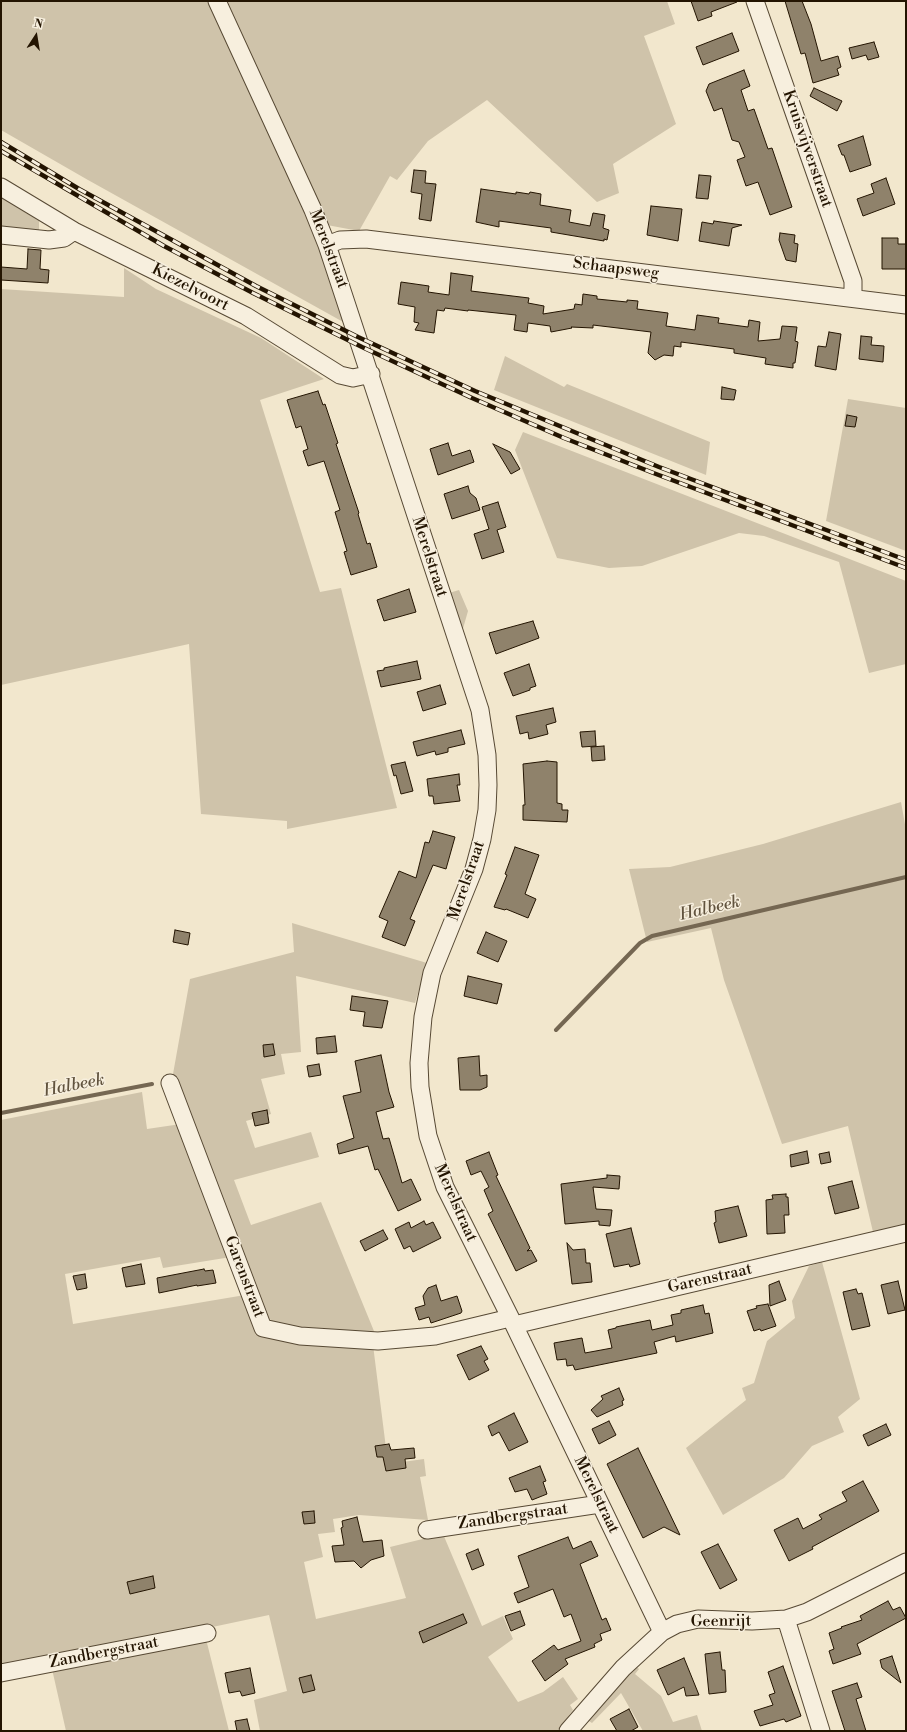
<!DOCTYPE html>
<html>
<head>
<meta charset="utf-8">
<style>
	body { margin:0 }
	#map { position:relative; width:907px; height:1732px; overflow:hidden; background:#f2e7cd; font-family:"Libre Bodoni",serif }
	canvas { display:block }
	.frame { position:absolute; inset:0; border:2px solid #231401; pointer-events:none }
	.north { position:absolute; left:16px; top:16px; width:40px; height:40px; -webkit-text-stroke:3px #f7efde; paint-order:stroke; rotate:12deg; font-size:11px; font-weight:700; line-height:16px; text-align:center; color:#231401 }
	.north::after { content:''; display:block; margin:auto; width:14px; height:18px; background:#231401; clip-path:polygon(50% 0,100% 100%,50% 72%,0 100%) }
</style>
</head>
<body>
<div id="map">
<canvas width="907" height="1732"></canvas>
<div class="frame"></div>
<div class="north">N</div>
</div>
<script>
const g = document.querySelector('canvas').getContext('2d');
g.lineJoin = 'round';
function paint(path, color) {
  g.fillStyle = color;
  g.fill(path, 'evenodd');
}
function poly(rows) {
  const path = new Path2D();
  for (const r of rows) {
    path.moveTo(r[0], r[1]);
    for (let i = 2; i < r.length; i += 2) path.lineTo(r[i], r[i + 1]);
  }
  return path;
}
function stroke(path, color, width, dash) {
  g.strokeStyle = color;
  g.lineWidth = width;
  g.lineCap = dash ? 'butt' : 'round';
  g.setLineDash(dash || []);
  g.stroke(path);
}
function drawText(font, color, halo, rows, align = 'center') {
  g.font = font + ' "Libre Bodoni",serif';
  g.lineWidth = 3;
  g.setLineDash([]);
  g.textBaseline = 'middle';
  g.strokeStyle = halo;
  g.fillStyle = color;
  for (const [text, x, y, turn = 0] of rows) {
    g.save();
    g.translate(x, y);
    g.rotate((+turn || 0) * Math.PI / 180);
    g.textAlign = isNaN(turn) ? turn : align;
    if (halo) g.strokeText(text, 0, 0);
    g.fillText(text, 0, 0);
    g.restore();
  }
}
const green = poly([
	[1,1,667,1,675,24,644,36,676,124,613,164,619,193,597,202,487,100,428,141,397,180,390,176,359,231,327,225,312,229,345,323,88,180,1,130],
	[1,197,39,221,39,233,1,230],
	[124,268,156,289,261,338,324,379,260,400,320,592,341,588,397,808,287,829,287,821,201,814,189,644,1,685,1,289,124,297],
	[505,356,564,387,567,384,710,442,706,475,494,390],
	[848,399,906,408,906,551,826,521],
	[523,432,906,581,906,664,869,673,839,562,764,536,739,533,642,566,609,568,557,558,515,450],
	[459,590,468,611,462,632,449,593],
	[901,802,906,830,906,1224,873,1232,848,1126,782,1144,724,980,711,928,647,942,629,869,670,867,763,844],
	[292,923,427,963,415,1003,296,976,301,1052,281,1054,285,1074,261,1079,271,1114,246,1121,255,1148,311,1132,319,1157,234,1180,251,1225,321,1202,376,1336,283,1329,268,1318,173,1074,190,979,294,952],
	[142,1092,147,1129,181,1124,231,1257,163,1268,160,1257,65,1274,73,1324,245,1295,264,1334,278,1340,329,1345,373,1345,388,1464,424,1459,426,1476,420,1477,428,1520,359,1515,333,1519,335,1532,318,1534,323,1557,304,1562,316,1619,406,1598,390,1547,443,1534,482,1626,503,1616,513,1639,488,1657,518,1702,543,1692,563,1677,578,1699,570,1705,573,1710,557,1731,260,1731,254,1700,287,1691,269,1615,104,1650,1,1669,1,1120],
	[822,1262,860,1399,838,1417,844,1432,812,1446,784,1478,723,1515,686,1448,746,1400,742,1388,754,1383,767,1341,795,1318,792,1301,809,1266],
	[206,1639,229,1731,66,1731,52,1669],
	[636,1666,639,1669,635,1674,661,1696,673,1722,697,1715,702,1731,643,1731,621,1693,592,1723,586,1719]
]);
const stream = poly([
	[556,1030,640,943,652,936,906,877],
	[1,1113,152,1084]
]);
const building = poly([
	[691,1,737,1,737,2,711,12,712,16,698,21,691,1],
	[785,1,802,1,811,24,821,61,838,56,841,67,837,69,839,75,813,83,805,53,801,54,785,1],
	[732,33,739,51,703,65,696,47,732,33],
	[874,42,879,57,868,60,866,55,852,59,849,48,874,42],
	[744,70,750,86,741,90,748,111,754,109,768,149,772,148,792,207,770,215,758,182,746,186,737,160,745,157,739,142,732,140,722,108,714,111,706,91,709,84,744,70],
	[814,88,842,101,837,111,810,96,814,88],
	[863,136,871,165,850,172,844,155,842,155,838,145,863,136],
	[414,170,426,171,425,183,436,184,431,221,419,219,422,194,411,192,414,170],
	[699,175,711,176,708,199,696,198,699,175],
	[886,178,895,204,863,216,857,199,874,193,871,184,886,178],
	[481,189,516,194,516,192,529,194,530,192,541,194,540,205,571,210,569,222,590,226,593,213,605,215,603,228,609,230,607,240,604,239,604,241,551,232,551,228,499,221,499,227,476,222,481,189],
	[651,206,682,209,678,241,647,235,651,206],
	[714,221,742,225,732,228,729,246,699,241,702,222,713,224,714,221],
	[780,233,795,235,794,243,798,244,796,262,786,260,779,240,780,233],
	[882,238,898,238,898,244,906,244,906,269,882,269,882,238],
	[28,249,41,250,40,269,49,270,48,283,1,280,1,267,27,269,28,249],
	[451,273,473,276,471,291,529,298,528,303,544,306,543,314,574,309,575,304,582,305,583,294,597,296,597,299,627,302,627,300,638,301,637,309,668,313,666,326,695,330,697,315,719,318,718,323,748,327,749,320,760,322,758,341,780,339,782,326,797,327,795,341,798,342,795,363,793,363,793,368,765,364,766,358,734,353,734,349,681,342,681,347,674,346,673,356,664,355,655,360,648,353,651,332,593,325,593,328,571,327,572,328,551,332,550,326,528,323,527,332,514,330,516,315,468,310,468,311,445,308,444,311,437,310,434,333,415,330,419,323,414,322,415,307,398,304,401,282,429,286,428,292,449,295,451,273],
	[829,332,841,334,836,370,815,366,818,346,826,347,829,332],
	[861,336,872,337,871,345,884,346,883,362,859,359,861,336],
	[722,387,736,390,734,400,721,399,722,387],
	[318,391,323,405,325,404,338,443,336,444,359,513,358,514,367,544,370,543,377,567,351,575,344,552,347,551,335,512,340,510,324,461,308,466,303,451,308,449,301,426,296,428,287,400,318,391],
	[847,415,857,417,855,427,845,426,847,415],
	[448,443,452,456,470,450,474,462,438,475,430,449,448,443],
	[493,444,510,452,520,469,511,474,493,444],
	[468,486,470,493,476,498,480,510,452,519,444,494,468,486],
	[498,502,506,527,497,530,504,552,482,559,474,534,489,529,482,507,498,502],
	[409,589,416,612,384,621,377,600,409,589],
	[533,621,539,638,496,654,489,633,533,621],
	[417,661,421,679,381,687,377,671,384,670,384,668,417,661],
	[529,664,536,686,530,688,530,690,513,696,504,673,529,664],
	[440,685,446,704,423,711,417,692,440,685],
	[553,708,556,722,546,725,548,734,529,739,528,732,520,734,516,716,553,708],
	[461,730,465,744,448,748,448,752,436,755,435,751,417,756,413,742,461,730],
	[595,731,596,746,582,747,580,732,595,731],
	[604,746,605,760,592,761,591,747,604,746],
	[547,761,557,762,557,803,562,804,562,810,568,810,567,822,523,820,523,805,525,805,523,764,547,761],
	[405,762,413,791,401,794,396,775,394,776,391,765,405,762],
	[459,774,460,785,457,785,460,801,434,804,433,796,429,796,427,779,459,774],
	[433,831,455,837,446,869,433,865,410,919,415,921,405,946,382,937,388,921,379,917,399,871,416,878,425,842,429,843,433,831],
	[515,847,539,855,525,894,536,899,528,918,506,909,505,910,494,907,507,875,505,874,515,847],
	[175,930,190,933,188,945,173,942,175,930],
	[486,932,507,941,498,962,477,953,486,932],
	[468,976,502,984,497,1004,464,996,468,976],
	[352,996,388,1001,382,1028,363,1026,365,1012,350,1010,352,996],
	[335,1036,337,1052,317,1054,316,1038,335,1036],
	[273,1044,275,1055,264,1057,263,1045,273,1044],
	[381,1055,389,1092,394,1107,376,1112,383,1139,389,1138,402,1183,411,1179,421,1200,398,1211,378,1169,375,1170,368,1146,339,1154,337,1144,354,1138,343,1096,361,1092,355,1061,381,1055],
	[479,1056,480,1076,487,1075,487,1087,480,1090,460,1090,458,1058,479,1056],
	[319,1064,321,1075,309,1077,307,1066,319,1064],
	[267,1110,269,1123,255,1126,252,1113,267,1110],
	[807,1151,809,1163,791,1167,790,1155,807,1151],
	[489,1152,498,1175,496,1176,530,1248,527,1251,531,1250,537,1261,516,1271,488,1214,493,1211,484,1190,489,1187,481,1171,471,1175,466,1161,489,1152],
	[829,1152,831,1162,821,1164,819,1154,829,1152],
	[607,1175,620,1176,619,1189,593,1187,596,1209,612,1210,610,1226,599,1225,599,1221,565,1224,561,1184,607,1178,607,1175],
	[852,1181,859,1208,835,1214,828,1187,852,1181],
	[786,1194,786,1197,788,1197,789,1215,784,1215,785,1233,767,1234,766,1200,773,1199,772,1195,786,1194],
	[738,1206,747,1236,719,1243,714,1223,716,1222,715,1211,738,1206],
	[424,1221,426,1225,433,1222,441,1238,413,1252,410,1246,404,1249,395,1229,409,1222,411,1228,424,1221],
	[631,1228,640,1264,630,1267,629,1264,614,1267,606,1234,631,1228],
	[383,1230,388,1239,365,1251,360,1241,383,1230],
	[567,1243,573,1250,585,1249,586,1263,590,1263,592,1282,572,1284,567,1243],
	[141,1264,145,1284,126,1287,122,1268,141,1264],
	[204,1269,205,1271,213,1270,216,1283,197,1286,197,1285,159,1293,157,1278,204,1269],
	[85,1274,87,1288,77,1290,73,1276,85,1274],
	[779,1281,786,1300,770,1306,769,1285,779,1281],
	[898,1281,905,1310,888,1314,881,1285,898,1281],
	[436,1285,441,1301,457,1296,462,1311,461,1313,431,1323,429,1317,419,1320,415,1308,425,1305,423,1296,428,1288,436,1285],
	[856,1289,858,1294,862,1293,870,1326,852,1330,843,1292,856,1289],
	[768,1304,776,1326,761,1331,760,1329,754,1331,747,1311,757,1308,756,1306,768,1304],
	[703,1305,705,1314,709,1313,713,1333,676,1342,675,1336,654,1342,657,1353,575,1370,573,1365,567,1366,566,1359,557,1360,554,1343,582,1338,585,1353,612,1348,608,1330,616,1328,616,1327,650,1320,652,1330,673,1325,671,1315,681,1313,681,1310,703,1305],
	[481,1346,488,1359,484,1361,489,1370,469,1380,457,1355,481,1346],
	[619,1388,624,1400,622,1401,623,1405,597,1417,591,1410,603,1399,601,1396,619,1388],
	[514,1413,528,1442,509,1451,499,1432,492,1436,488,1426,514,1413],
	[609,1421,616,1435,599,1444,592,1429,609,1421],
	[886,1424,891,1435,868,1446,863,1435,886,1424],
	[389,1444,391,1450,414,1448,415,1458,405,1459,406,1468,386,1471,383,1457,377,1457,375,1446,389,1444],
	[638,1448,667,1508,680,1535,664,1527,643,1538,638,1528,607,1464,638,1448],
	[540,1466,546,1481,543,1482,547,1494,532,1500,527,1489,515,1492,509,1478,540,1466],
	[863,1481,879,1511,812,1547,813,1549,789,1561,774,1530,798,1518,803,1529,822,1519,819,1515,847,1501,842,1492,863,1481],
	[314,1511,315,1523,304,1524,302,1512,314,1511],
	[357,1517,363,1542,382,1540,384,1556,371,1560,361,1568,354,1561,335,1562,332,1546,344,1545,341,1528,343,1527,342,1521,357,1517],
	[568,1537,573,1549,591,1541,598,1556,580,1564,602,1620,606,1618,611,1630,600,1634,602,1640,594,1644,595,1647,565,1659,568,1664,545,1681,532,1661,554,1645,558,1650,581,1641,571,1614,564,1617,553,1589,518,1603,514,1593,529,1587,518,1556,568,1537],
	[718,1544,737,1580,720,1589,701,1552,718,1544],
	[478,1549,484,1565,472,1570,466,1554,478,1549],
	[153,1576,155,1588,130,1594,127,1582,153,1576],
	[888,1601,893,1610,900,1607,906,1618,857,1644,861,1654,833,1664,829,1651,834,1649,829,1633,842,1628,841,1627,862,1620,860,1616,888,1601],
	[520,1611,525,1625,511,1631,505,1616,520,1611],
	[463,1614,467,1623,423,1643,419,1632,463,1614],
	[720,1652,722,1670,725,1670,726,1692,709,1694,705,1654,720,1652],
	[892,1656,901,1683,882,1668,880,1660,892,1656],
	[684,1658,699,1695,686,1696,684,1687,668,1695,657,1670,684,1658],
	[783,1666,801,1716,786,1722,784,1719,760,1726,754,1711,773,1705,769,1695,775,1693,768,1672,783,1666],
	[250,1668,255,1693,242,1696,240,1691,229,1693,225,1673,250,1668],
	[311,1675,315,1690,303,1693,299,1678,311,1675],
	[857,1683,862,1697,856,1699,866,1731,845,1731,832,1691,857,1683],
	[629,1709,638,1727,631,1731,617,1731,610,1719,629,1709],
	[247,1719,250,1731,237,1731,235,1721,247,1719]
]);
const minor = poly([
	[217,1,313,210,327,245,480,710,487,755,488,785,487,810,482,839,474,869,432,973,423,1017,419,1063,420,1087,428,1136,445,1187,514,1325,662,1632],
	[755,1,853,281,853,298],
	[1,187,74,231,246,316,340,375,353,378,371,374],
	[1,235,49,240,64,238,74,231],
	[327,245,340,240,366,239,906,305],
	[170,1083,263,1328,300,1336,378,1341,435,1336,510,1318],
	[514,1325,906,1233],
	[427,1530,600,1504],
	[786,1619,821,1731],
	[1,1673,207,1633],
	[568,1731,623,1668,662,1632,677,1624,698,1619,752,1621,786,1619,807,1612,906,1562]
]);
const rail = poly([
	[1,142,79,189,256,286,358,337,475,391,659,467,906,560],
	[1,151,164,246,253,293,362,347,472,398,564,438,656,474,906,568]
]);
const streetNames = [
	["Kruisvijverstraat",807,149,71],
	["Merelstraat",328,249,69],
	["Schaapsweg",616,269,7],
	["Kiezelvoort",190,288,27],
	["Merelstraat",429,557,72],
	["Merelstraat",467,881,-71],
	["Merelstraat",455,1203,66],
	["Garenstraat",244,1277,69],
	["Garenstraat",710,1279,-13],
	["Merelstraat",596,1495,64],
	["Zandbergstraat",513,1517,-8],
	["Geenrijt",721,1622,-1],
	["Zandbergstraat",104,1653,-11]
];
const waterNames = [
	["Halbeek",710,909,-13],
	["Halbeek",74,1086,-11]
];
paint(green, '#cfc3aa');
stroke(stream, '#756752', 4);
paint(building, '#8f826b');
stroke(building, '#231401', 1);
stroke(minor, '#574934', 19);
stroke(minor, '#f7efde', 17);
stroke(rail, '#231401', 4.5);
stroke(rail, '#f7efde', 3, [9]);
drawText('16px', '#231401', '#f7efde', streetNames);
drawText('italic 17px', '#61533e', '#f7efde', waterNames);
</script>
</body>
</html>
